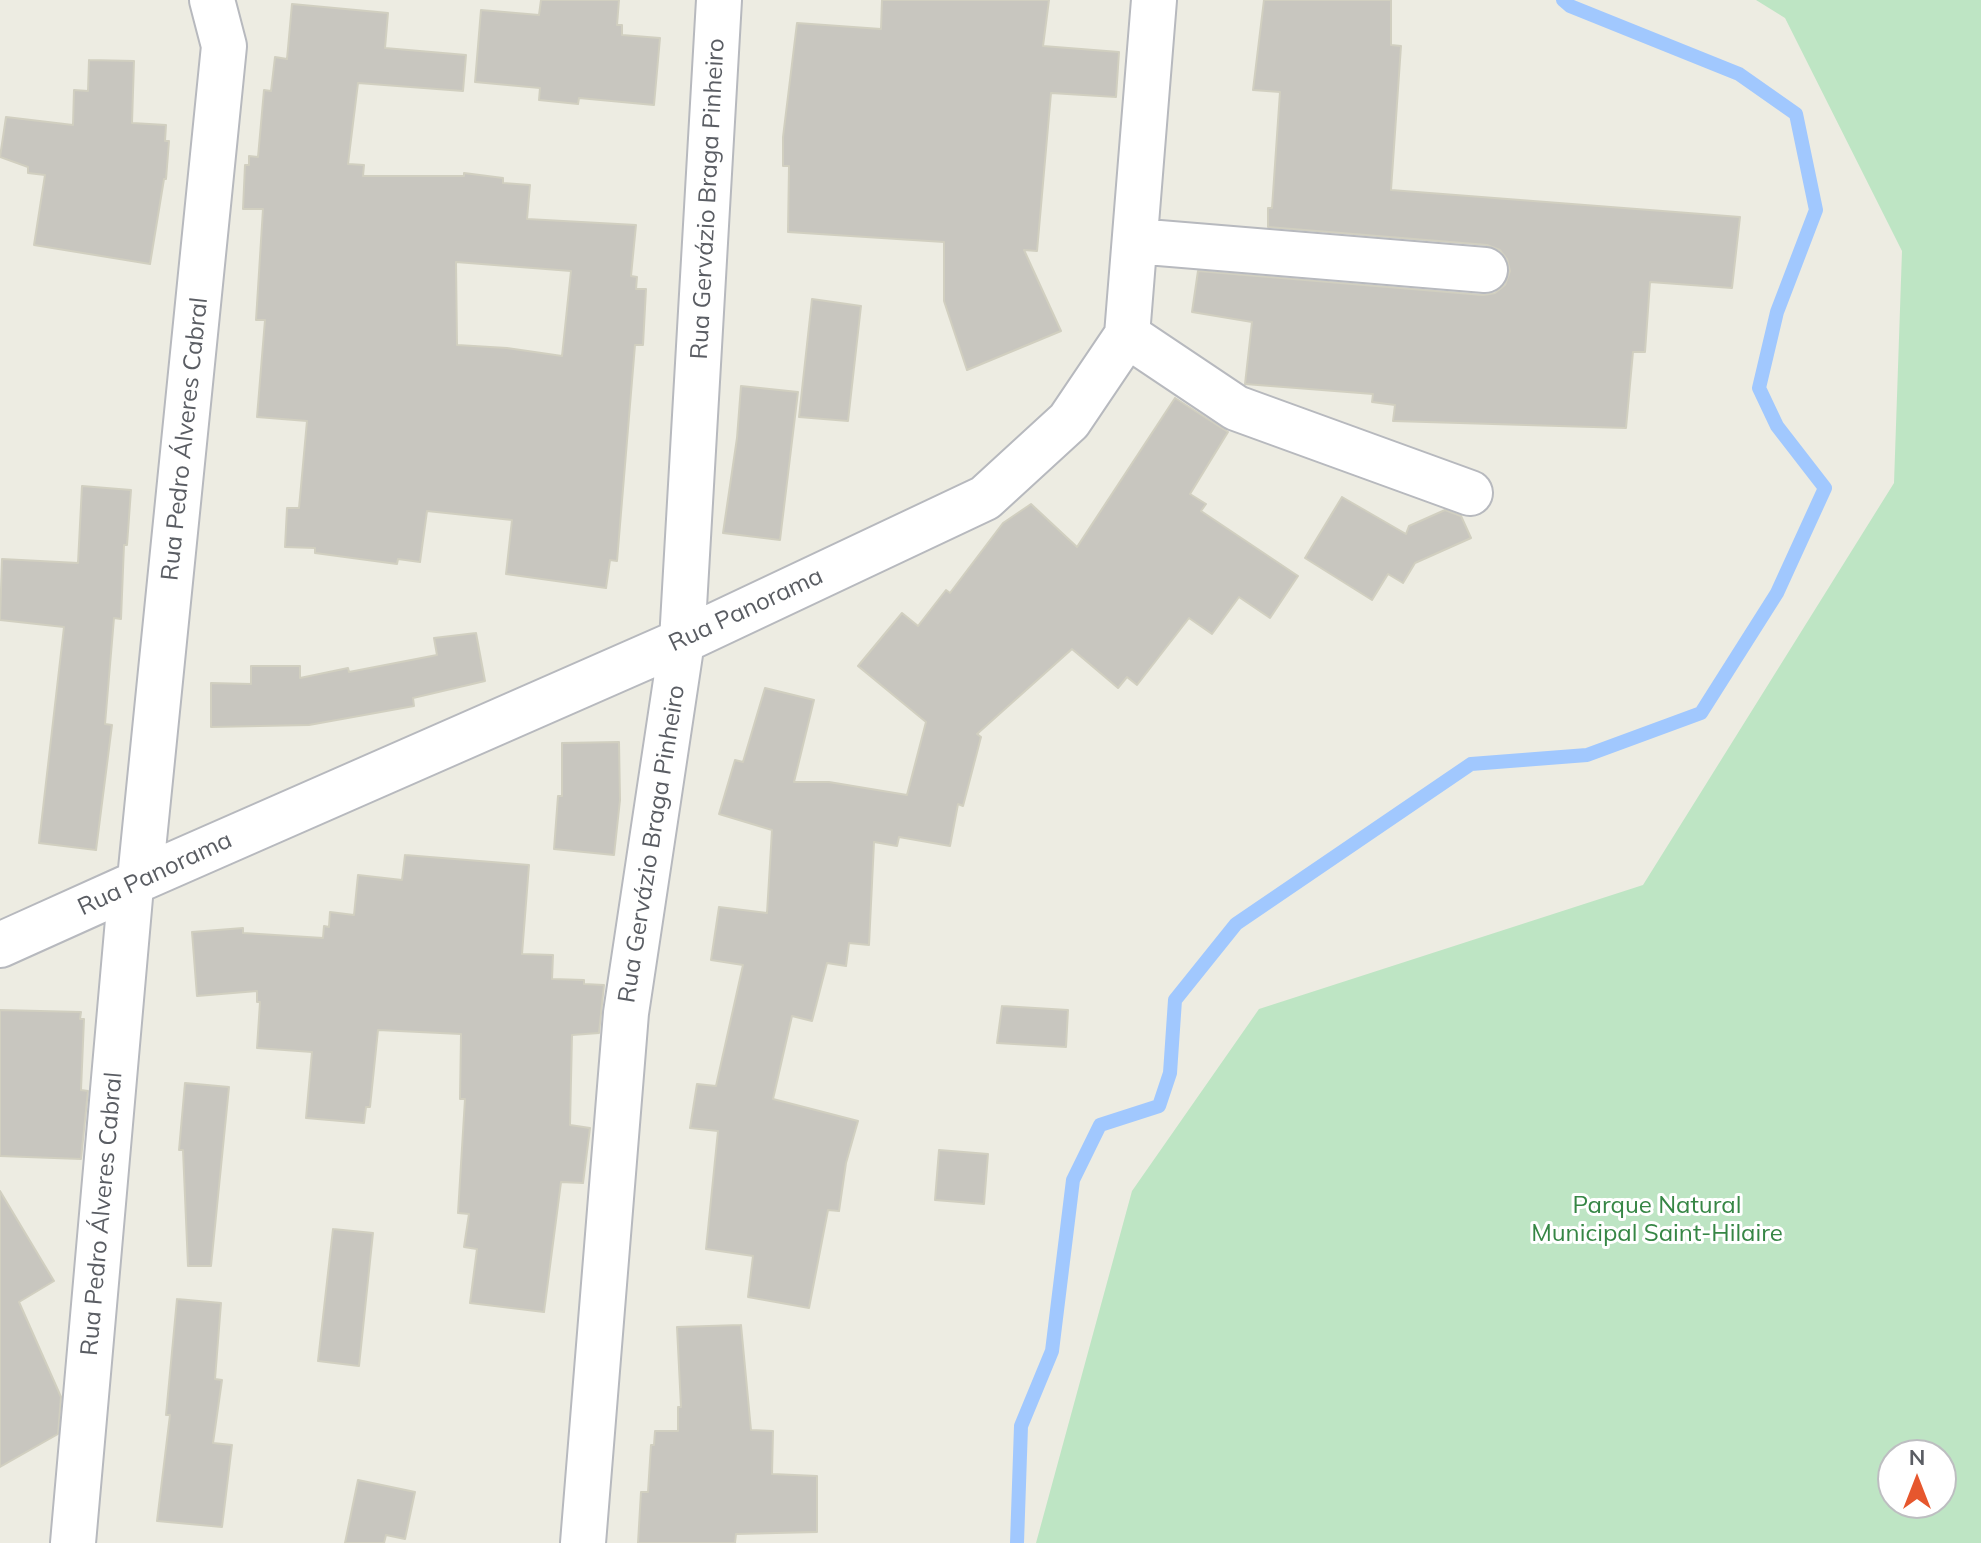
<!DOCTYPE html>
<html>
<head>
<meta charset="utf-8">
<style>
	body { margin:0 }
	#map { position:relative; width:1981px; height:1543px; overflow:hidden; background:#edece2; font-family:Mulish,sans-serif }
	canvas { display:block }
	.north { position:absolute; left:1877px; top:1439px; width:80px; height:80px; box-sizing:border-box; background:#fff; border:2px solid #bdbec1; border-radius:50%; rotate:0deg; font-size:22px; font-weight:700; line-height:32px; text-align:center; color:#5a5d63 }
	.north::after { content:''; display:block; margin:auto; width:28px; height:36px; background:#e6572e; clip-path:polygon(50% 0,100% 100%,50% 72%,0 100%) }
</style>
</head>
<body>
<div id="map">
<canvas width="1981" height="1543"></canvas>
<div class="north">N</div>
</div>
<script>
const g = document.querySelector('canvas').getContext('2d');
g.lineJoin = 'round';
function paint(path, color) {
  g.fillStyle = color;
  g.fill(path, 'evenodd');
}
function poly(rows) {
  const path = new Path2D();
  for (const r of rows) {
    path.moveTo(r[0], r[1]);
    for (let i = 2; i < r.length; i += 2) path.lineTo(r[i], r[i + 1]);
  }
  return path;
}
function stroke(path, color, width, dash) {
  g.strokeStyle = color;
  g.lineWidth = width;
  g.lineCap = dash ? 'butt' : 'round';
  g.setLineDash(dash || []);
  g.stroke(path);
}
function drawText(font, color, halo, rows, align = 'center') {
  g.font = font + ' Mulish,sans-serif';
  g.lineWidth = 6;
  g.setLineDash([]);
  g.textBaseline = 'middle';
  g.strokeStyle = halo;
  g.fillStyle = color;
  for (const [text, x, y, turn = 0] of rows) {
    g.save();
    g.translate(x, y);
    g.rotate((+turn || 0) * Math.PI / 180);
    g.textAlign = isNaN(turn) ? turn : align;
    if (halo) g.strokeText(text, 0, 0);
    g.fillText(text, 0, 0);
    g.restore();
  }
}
const green = poly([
	[1756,0,1981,0,1981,1543,1036,1543,1132,1191,1259,1009,1643,885,1894,483,1902,251,1785,18],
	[1941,1455,1941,1503,1893,1503,1893,1455]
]);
const stream = poly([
	[1017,1543,1021,1426,1052,1351,1073,1180,1100,1125,1159,1106,1170,1073,1175,1000,1236,924,1471,764,1587,755,1701,713,1777,593,1825,488,1777,426,1759,388,1777,312,1816,210,1796,114,1739,74,1570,6,1563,0]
]);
const building = poly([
	[541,0,619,0,617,25,622,25,622,35,660,38,654,105,579,98,578,104,539,100,540,88,475,82,481,10,539,15,541,0],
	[882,0,1049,0,1043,46,1119,52,1116,97,1051,93,1037,251,1024,250,1061,331,967,370,944,301,944,242,788,232,789,166,783,166,783,137,797,23,881,29,882,0],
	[1264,0,1391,0,1391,45,1401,46,1391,190,1740,217,1732,288,1650,282,1645,352,1633,352,1626,428,1393,421,1395,405,1372,402,1373,394,1245,384,1252,322,1192,312,1198,271,1483,295,1495,293,1505,285,1510,271,1507,259,1500,250,1487,245,1268,227,1268,208,1272,208,1280,92,1253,90,1264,0],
	[292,4,388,13,385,48,466,55,463,91,358,83,348,164,364,165,363,176,464,176,464,173,503,178,503,183,530,185,527,219,636,225,631,276,637,277,636,289,646,289,643,345,635,345,617,561,610,560,606,588,506,574,512,520,427,511,420,562,398,559,397,564,315,553,315,548,285,547,287,508,299,508,307,421,257,417,265,320,256,320,263,209,243,209,245,165,249,165,249,156,258,157,264,90,271,91,275,57,287,59,292,4],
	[456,262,571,271,562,356,507,348,457,345,456,262],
	[89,60,134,61,132,123,166,125,165,141,169,141,166,179,164,179,150,264,34,245,45,175,28,173,28,167,0,157,6,117,73,125,74,90,88,91,89,60],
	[812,299,861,306,848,421,799,417,812,299],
	[741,386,798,392,780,540,723,533,737,438,741,386],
	[1175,398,1228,432,1190,494,1206,504,1201,511,1298,576,1270,618,1239,597,1212,634,1189,618,1137,685,1127,677,1118,688,1072,649,977,734,981,737,963,806,958,804,950,846,899,837,897,846,874,842,869,945,849,943,846,966,827,963,812,1021,792,1016,773,1099,858,1121,846,1163,839,1211,828,1210,809,1308,748,1297,753,1256,706,1249,718,1131,690,1128,697,1084,716,1086,743,965,711,960,719,907,767,913,772,830,719,814,735,760,743,762,765,688,814,700,794,782,829,782,907,795,926,722,858,666,902,613,918,626,946,590,950,593,1003,523,1031,504,1077,547,1175,398],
	[82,486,131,490,127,545,124,545,121,619,114,618,105,724,112,725,96,850,39,843,64,627,0,620,2,559,78,563,82,486],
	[1342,497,1406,534,1409,526,1445,510,1461,516,1471,538,1415,563,1403,583,1388,574,1372,600,1305,558,1342,497],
	[476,633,485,681,413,698,414,706,309,725,211,727,211,683,251,684,251,666,300,666,300,678,348,668,349,672,437,655,434,638,476,633],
	[619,742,620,800,614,855,554,849,558,796,562,796,562,743,619,742],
	[405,855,529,865,522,954,553,955,552,979,584,980,584,984,604,985,599,1033,572,1035,570,1125,590,1128,583,1183,561,1182,544,1312,470,1303,477,1249,464,1247,469,1214,458,1213,465,1099,460,1099,461,1034,378,1030,370,1107,366,1107,364,1123,306,1118,312,1052,257,1048,260,1002,257,1002,257,991,197,996,192,932,243,928,243,933,323,938,324,926,329,927,330,912,354,915,358,875,402,880,405,855],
	[1002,1006,1068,1010,1066,1047,997,1043,1002,1006],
	[0,1010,81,1012,80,1019,84,1019,81,1090,88,1091,81,1159,0,1156,0,1010],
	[185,1083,229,1087,211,1266,188,1266,183,1150,179,1150,185,1083],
	[939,1150,988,1154,984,1204,935,1200,939,1150],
	[0,1191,54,1281,19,1302,61,1397,58,1434,0,1467,0,1191],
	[333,1229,373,1233,359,1366,318,1361,333,1229],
	[177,1299,221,1303,215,1379,222,1380,213,1443,232,1445,222,1527,157,1521,170,1415,166,1415,177,1299],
	[741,1325,751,1430,773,1431,772,1474,817,1476,817,1532,736,1534,735,1543,638,1543,641,1492,648,1492,651,1445,654,1445,655,1431,678,1431,678,1407,681,1407,677,1327,741,1325],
	[358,1480,415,1492,405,1539,386,1535,384,1543,345,1543,358,1480]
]);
const minor = poly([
	[1135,241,1485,270],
	[1127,335,1236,408,1470,493],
	[140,879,224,46,212,0],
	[0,945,131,886,140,879,682,641,985,498,1069,421,1127,335,1154,0],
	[73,1543,131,886],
	[583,1543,626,1013,682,641,719,0]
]);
const streetNames = [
	["Rua Gervázio Braga Pinheiro",708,199,-87],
	["Rua Pedro Álveres Cabral",185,439,-84],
	["Rua Panorama",746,610,-25],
	["Rua Gervázio Braga Pinheiro",652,844,-81],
	["Rua Panorama",155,874,-25],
	["Rua Pedro Álveres Cabral",102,1214,-85]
];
const parkNames = [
	["Parque Natural",1657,1206],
	["Municipal Saint-Hilaire",1657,1234]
];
paint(green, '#bee5c4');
stroke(stream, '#a1c8fe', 14);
paint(building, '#c8c6bf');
stroke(building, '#d1cfc0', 2);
stroke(minor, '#b7b9be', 48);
stroke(minor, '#fff', 44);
drawText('24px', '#5a5d63', '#fff', streetNames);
drawText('24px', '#368645', '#fff', parkNames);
</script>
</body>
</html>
